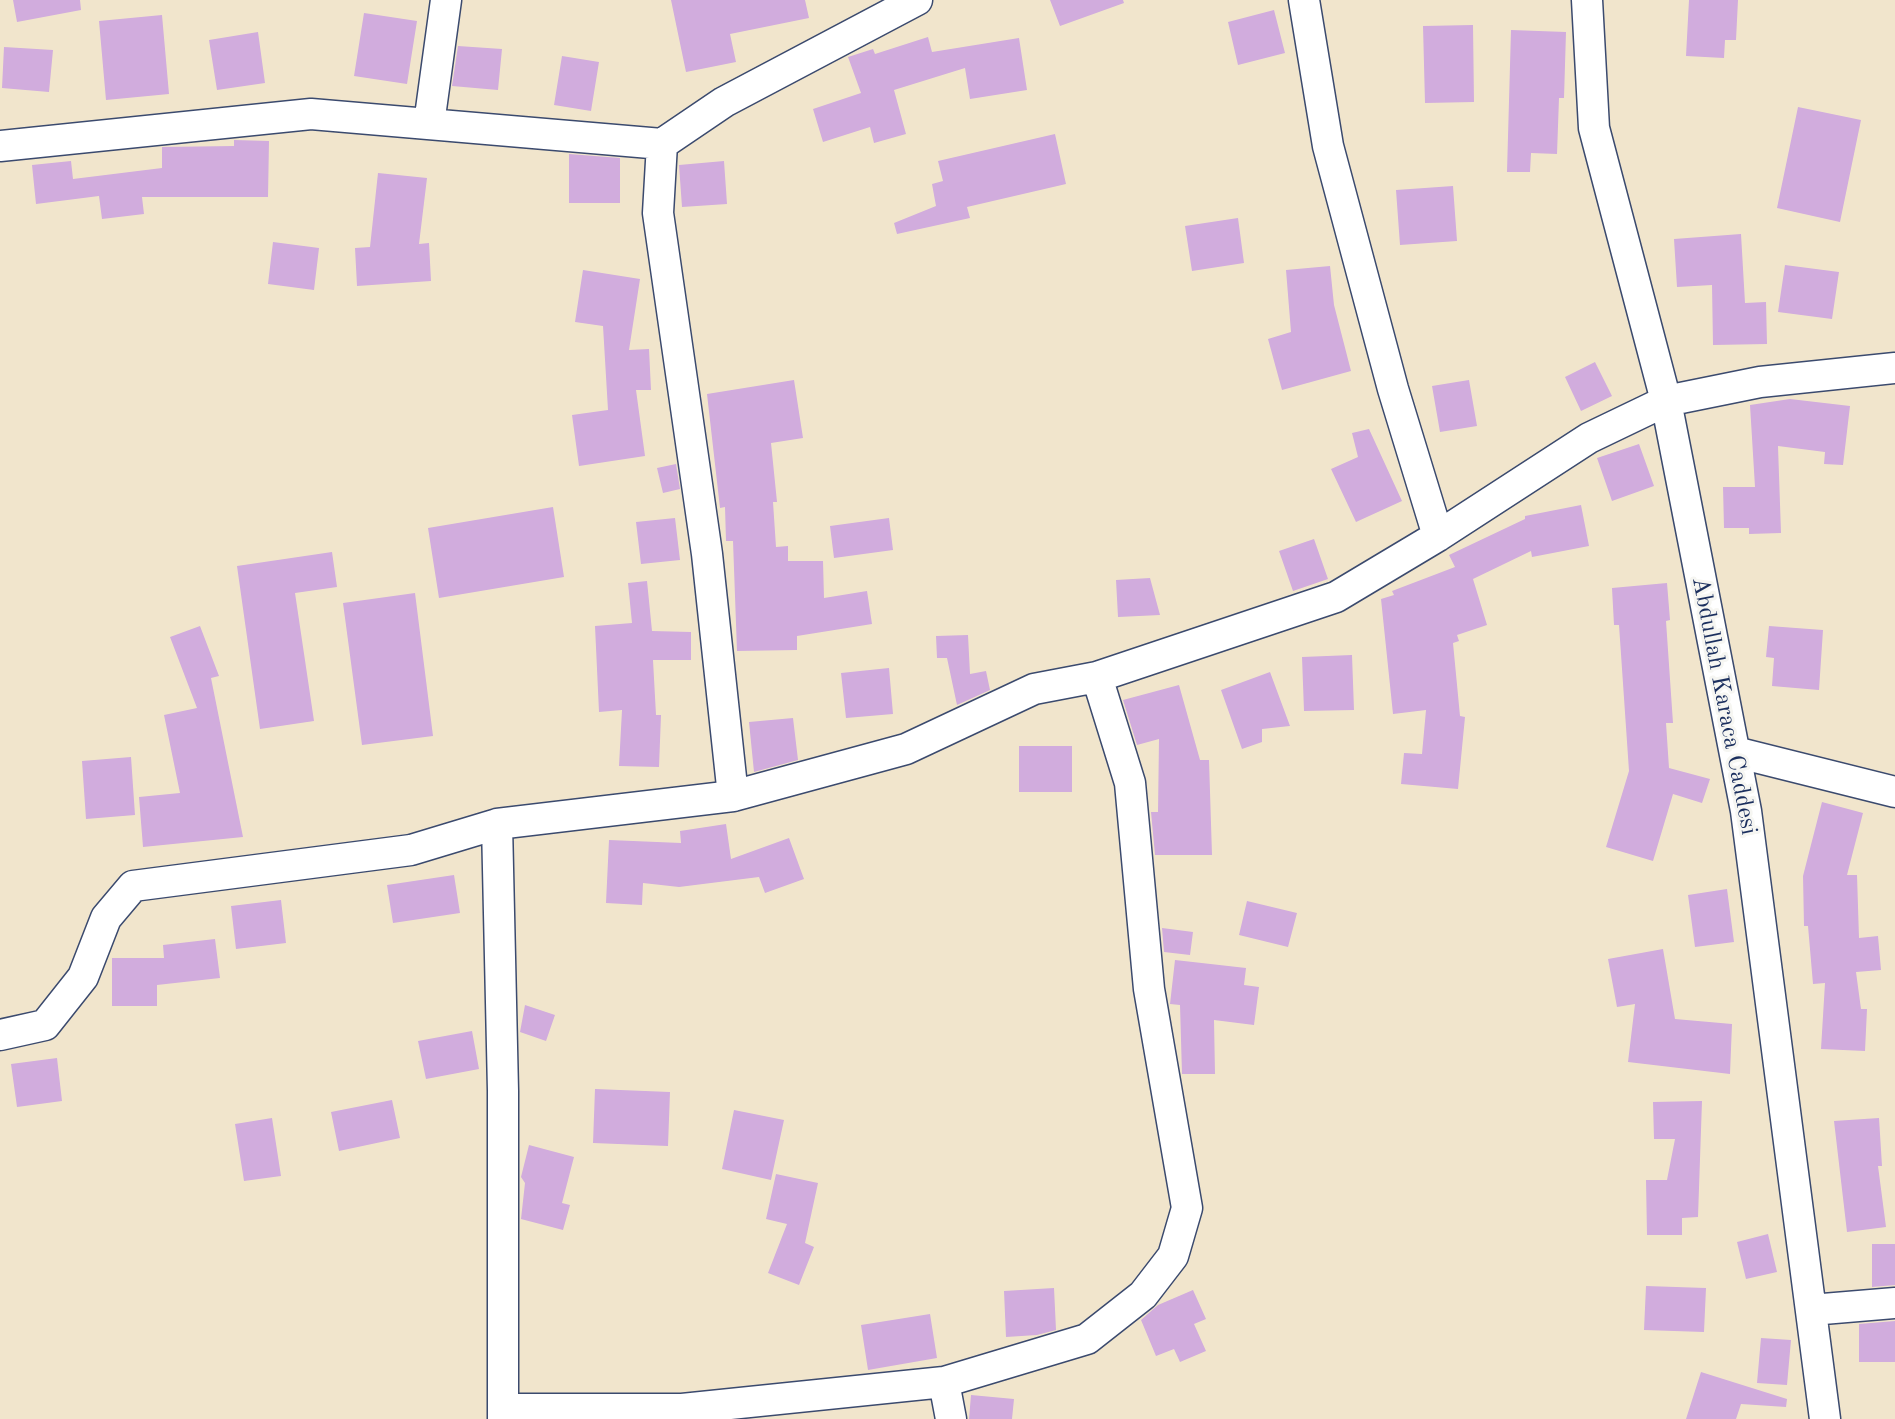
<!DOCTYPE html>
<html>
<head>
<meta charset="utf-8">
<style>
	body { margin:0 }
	canvas { display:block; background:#f1e5cc }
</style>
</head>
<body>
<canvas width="1895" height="1419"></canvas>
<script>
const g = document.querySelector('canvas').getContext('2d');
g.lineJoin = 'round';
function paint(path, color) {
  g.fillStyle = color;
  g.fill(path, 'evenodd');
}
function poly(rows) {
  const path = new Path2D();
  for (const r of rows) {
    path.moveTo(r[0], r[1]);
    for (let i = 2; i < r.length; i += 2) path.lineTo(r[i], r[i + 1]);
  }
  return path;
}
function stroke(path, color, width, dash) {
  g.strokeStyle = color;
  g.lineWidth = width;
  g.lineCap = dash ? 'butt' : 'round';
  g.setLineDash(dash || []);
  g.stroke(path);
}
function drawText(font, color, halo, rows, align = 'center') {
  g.font = font + ' "Old Standard TT",serif';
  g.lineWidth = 6;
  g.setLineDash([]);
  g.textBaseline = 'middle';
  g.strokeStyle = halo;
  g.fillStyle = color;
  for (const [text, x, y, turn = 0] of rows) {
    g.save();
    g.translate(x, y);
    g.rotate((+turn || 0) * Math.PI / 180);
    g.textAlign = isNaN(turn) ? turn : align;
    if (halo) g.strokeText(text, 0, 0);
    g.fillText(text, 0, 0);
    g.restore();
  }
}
const building = poly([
	[13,0,80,0,81,10,17,22],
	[671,0,805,0,809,18,730,34,736,62,686,72],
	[1050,0,1123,0,1124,3,1060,26],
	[1689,0,1738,0,1736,40,1725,40,1724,58,1686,56],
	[1274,10,1285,53,1238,65,1228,22],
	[364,13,417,21,407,84,354,76],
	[162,15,169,94,106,100,99,21],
	[1473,25,1474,102,1425,103,1423,26],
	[1511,30,1566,32,1564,98,1559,98,1557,154,1531,153,1530,172,1507,172],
	[258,32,265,83,217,90,209,40],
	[928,37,932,52,1019,38,1027,90,970,99,965,68,894,90,906,134,874,143,870,127,823,142,813,109,861,93,848,57,873,49,875,54],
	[458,46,502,49,498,90,452,86],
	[4,47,53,50,49,92,2,88],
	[562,56,599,62,591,111,554,105],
	[1798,107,1861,120,1840,222,1777,208],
	[1055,134,1066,184,967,207,970,218,897,234,894,223,936,206,932,184,943,181,938,161],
	[234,140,269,141,268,197,142,197,144,214,102,219,99,196,36,204,32,165,71,161,73,179,162,168,162,147,234,146],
	[569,154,620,158,620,203,569,203],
	[724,161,727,204,682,207,679,165],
	[378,173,427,178,419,244,429,243,431,281,357,286,355,248,370,247],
	[1453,186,1457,241,1400,245,1396,190],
	[1238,218,1244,263,1192,271,1185,226],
	[1741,234,1745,303,1766,302,1767,344,1713,345,1712,285,1677,287,1674,239],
	[273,242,319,248,314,290,268,284],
	[1785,265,1839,272,1832,319,1778,312],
	[1330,266,1334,305,1351,371,1282,390,1268,339,1291,332,1286,270],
	[583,270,640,279,629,350,649,349,651,390,636,390,645,456,579,466,572,415,608,410,603,326,575,322],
	[1595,362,1612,396,1581,411,1565,377],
	[794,380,803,438,771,443,777,502,773,502,776,547,788,546,788,561,823,561,824,598,867,591,872,624,797,636,797,650,737,651,733,541,726,541,725,507,720,508,707,394],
	[1469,380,1477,426,1440,432,1432,386],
	[1790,399,1850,406,1843,465,1824,464,1825,452,1778,446,1781,533,1749,534,1749,528,1724,528,1723,487,1755,487,1750,405],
	[1369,429,1402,501,1356,522,1331,469,1358,457,1352,433],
	[1639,444,1654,486,1612,501,1597,458],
	[676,464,680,489,663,493,657,468],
	[1581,505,1589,546,1532,557,1531,551,1473,579,1487,625,1457,635,1459,641,1453,643,1460,716,1465,717,1458,789,1401,784,1404,753,1422,754,1426,710,1393,714,1381,599,1394,595,1392,591,1455,567,1449,555,1525,519,1525,516],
	[553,507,564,577,439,598,428,528],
	[675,518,680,560,641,564,636,522],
	[889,518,893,550,834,558,830,526],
	[1314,539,1328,579,1293,591,1279,551],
	[332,552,337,587,295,593,314,721,260,729,237,566],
	[1150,578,1160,615,1118,617,1116,580],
	[647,581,652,631,691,632,691,660,653,660,656,715,661,715,659,767,619,766,622,710,599,712,595,626,632,623,628,583],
	[1667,583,1670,620,1666,621,1673,723,1666,723,1669,768,1710,779,1702,803,1673,794,1653,861,1606,847,1629,771,1619,625,1614,625,1612,588],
	[415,593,433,736,362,745,343,603],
	[200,626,219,676,211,678,243,837,143,847,139,797,180,793,164,715,197,708,170,637],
	[1769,626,1823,630,1819,690,1772,686,1774,658,1766,657],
	[968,635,970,674,986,671,990,690,957,705,947,658,937,658,936,636],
	[1352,655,1354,710,1304,711,1302,657],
	[889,668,893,714,846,718,841,673],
	[1270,672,1290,726,1262,729,1262,742,1242,749,1221,690],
	[1179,685,1200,760,1209,760,1212,855,1155,855,1151,812,1158,812,1159,739,1137,745,1123,700],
	[793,718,798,760,754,772,749,722],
	[1019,746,1072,746,1072,792,1019,792],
	[131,757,135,815,86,819,82,761],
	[1822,802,1863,813,1847,875,1857,875,1859,938,1878,936,1881,970,1856,972,1861,1009,1867,1009,1865,1051,1821,1049,1825,983,1813,984,1808,926,1804,926,1803,876],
	[726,824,731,859,789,838,804,879,765,893,759,877,679,887,643,883,642,905,606,903,609,840,681,843,680,831],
	[454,875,460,913,393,923,387,885],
	[1727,889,1734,942,1695,947,1688,895],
	[281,900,286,943,236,949,231,906],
	[1247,901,1297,913,1288,947,1239,935],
	[1162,928,1193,932,1190,955,1164,952],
	[215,939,220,978,157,985,157,1006,112,1006,112,958,164,958,163,945],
	[1663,949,1675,1019,1732,1024,1730,1074,1628,1062,1635,1004,1617,1007,1608,959],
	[1175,960,1246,968,1244,985,1259,987,1254,1025,1214,1020,1215,1074,1182,1074,1180,1005,1170,1004],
	[525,1005,555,1015,546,1041,520,1032],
	[472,1031,479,1069,426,1079,418,1041],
	[57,1058,62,1101,17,1107,11,1064],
	[595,1089,670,1092,668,1146,593,1143],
	[392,1100,400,1138,339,1151,331,1112],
	[1702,1101,1698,1217,1682,1218,1682,1235,1647,1235,1646,1180,1667,1180,1675,1139,1654,1139,1653,1102],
	[734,1110,784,1120,771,1180,722,1169],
	[272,1118,281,1176,244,1181,235,1124],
	[1879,1118,1882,1166,1878,1166,1886,1227,1847,1232,1834,1121],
	[529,1145,574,1157,562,1203,570,1205,563,1230,521,1219,525,1183,521,1177],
	[776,1174,818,1183,805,1243,814,1247,799,1285,768,1273,787,1224,766,1219],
	[1768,1234,1777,1272,1746,1279,1737,1242],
	[1872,1244,1895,1244,1895,1285,1872,1287],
	[1646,1286,1706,1288,1704,1332,1644,1330],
	[1054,1288,1056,1330,1037,1335,1006,1337,1004,1291],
	[1193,1290,1206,1319,1194,1324,1206,1351,1180,1362,1174,1349,1156,1356,1141,1320,1158,1305],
	[930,1314,937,1358,868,1370,861,1325],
	[1895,1321,1895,1362,1859,1362,1859,1324],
	[1761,1338,1791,1340,1787,1385,1757,1383],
	[1701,1372,1787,1399,1786,1407,1741,1404,1736,1419,1686,1419],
	[971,1395,1014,1399,1012,1419,969,1419]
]);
const minor = poly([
	[1304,0,1328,146,1393,389,1438,536],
	[1587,0,1594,128,1666,401,1746,811,1825,1419],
	[429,124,446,0],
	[662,144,658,213,707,554,733,796],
	[0,146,311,114,662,144,724,102,917,0],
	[1735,752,1895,792],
	[497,824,503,1091,503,1419],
	[0,1035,45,1025,83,977,106,918,133,886,411,850,497,824,733,796,906,749,1034,689,1097,677,1336,597,1438,536,1589,438,1666,401,1760,382,1895,368],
	[1811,1310,1895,1303],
	[944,1382,951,1419],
	[503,1409,682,1409,944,1382,1087,1339,1143,1295,1173,1256,1187,1208,1149,989,1130,783,1097,677]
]);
const streetNames = [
	["Abdullah Karaca Caddesi",1724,706,79]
];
paint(building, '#d1acdd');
stroke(minor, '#3b4a6e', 33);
stroke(minor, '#fff', 30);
drawText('24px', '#1b2f5e', '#f6f6f2', streetNames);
</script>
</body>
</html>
